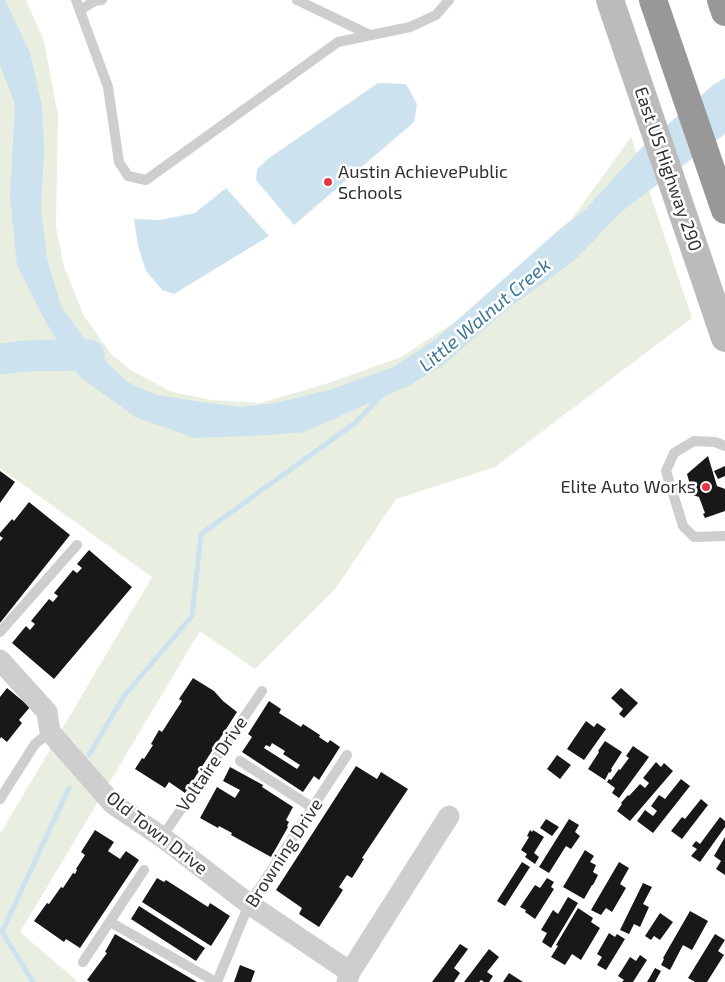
<!DOCTYPE html>
<html>
<head>
<meta charset="utf-8">
<style>
	body { margin:0 }
	canvas { display:block; background:#fff }
</style>
</head>
<body>
<canvas width="725" height="982"></canvas>
<script>
const g = document.querySelector('canvas').getContext('2d');
g.lineJoin = 'round';
function paint(path, color) {
  g.fillStyle = color;
  g.fill(path, 'evenodd');
}
function poly(rows) {
  const path = new Path2D();
  for (const r of rows) {
    path.moveTo(r[0], r[1]);
    for (let i = 2; i < r.length; i += 2) path.lineTo(r[i], r[i + 1]);
  }
  return path;
}
function stroke(path, color, width, dash) {
  g.strokeStyle = color;
  g.lineWidth = width;
  g.lineCap = dash ? 'butt' : 'round';
  g.setLineDash(dash || []);
  g.stroke(path);
}
function drawText(font, color, halo, rows, align = 'center') {
  g.font = font + ' "Exo 2",sans-serif';
  g.lineWidth = 5;
  g.setLineDash([]);
  g.textBaseline = 'middle';
  g.strokeStyle = halo;
  g.fillStyle = color;
  for (const [text, x, y, turn = 0] of rows) {
    g.save();
    g.translate(x, y);
    g.rotate((+turn || 0) * Math.PI / 180);
    g.textAlign = isNaN(turn) ? turn : align;
    if (halo) g.strokeText(text, 0, 0);
    g.fillText(text, 0, 0);
    g.restore();
  }
}
const green = poly([
	[0,0,26,0,44,41,58,115,56,227,64,267,84,316,111,354,132,371,172,392,211,400,260,403,329,383,401,357,472,311,566,227,631,137,692,318,495,467,396,499,336,588,255,669,200,631,20,932,78,982,0,982,0,834,152,577,0,468]
]);
const water = poly([
	[0,0,5,0,30,53,42,107,44,150,41,210,47,258,61,306,89,345,127,382,156,395,201,402,241,407,275,403,329,390,394,367,436,339,561,228,586,209,643,146,713,85,725,78,725,134,621,212,574,261,510,307,442,366,412,384,304,432,270,435,195,438,135,417,78,375,43,317,17,265,10,196,15,104,0,65],
	[378,83,406,84,417,104,414,122,294,225,256,180,257,169,269,158],
	[226,188,269,236,174,294,162,290,146,271,138,246,134,219,160,220,195,213]
]);
const stream = poly([
	[89,755,124,696,192,616,201,534,355,423,383,394],
	[33,982,2,932,69,788]
]);
const river = poly([
	[0,359,24,356,89,355]
]);
const building = poly([
	[708,456,717,486,725,489,725,511,705,518,703,514,705,513,699,497,693,495,687,474],
	[725,466,725,476,718,479,714,471],
	[0,471,15,482,0,503],
	[29,502,70,535,0,623,0,541,3,538,0,536,0,533,12,519,14,521],
	[89,550,132,587,54,679,12,643,26,626,30,630,35,624,31,621,49,599,53,602,58,596,54,593,73,570,77,573,82,568,77,564],
	[193,678,214,691,223,701,237,712,185,793,169,782,165,788,135,769,142,758,144,759,153,745,151,744,159,730,162,732,182,701,179,699],
	[7,688,30,707,19,720,22,723,7,742,1,737,0,739,0,697],
	[621,688,638,703,624,718,619,714,623,709,611,698],
	[269,701,281,709,279,713,301,727,303,724,320,735,319,737,328,743,330,740,340,747,319,780,314,776,303,792,242,752,252,737,248,734],
	[272,743,285,751,283,754,300,765,297,769,264,748,266,745,270,747],
	[586,721,594,727,597,723,606,729,584,760,567,749],
	[605,741,622,752,611,769,612,770,610,773,609,772,605,780,588,769,599,752,598,751],
	[633,746,649,757,619,798,612,793,615,788,607,782,609,779,611,780,619,769,620,770,629,758,626,756],
	[557,755,571,765,560,779,547,769],
	[656,762,661,767,664,763,673,771,630,821,617,811,622,804,621,803,628,795,629,796,640,784,645,788,649,783,643,778],
	[356,766,377,779,381,772,408,789,362,858,364,859,352,878,347,875,339,887,343,890,319,927,299,914,302,908,276,890],
	[230,767,263,785,262,787,293,807,286,820,289,822,287,826,288,827,271,857,231,835,232,833,219,826,218,828,200,818,217,787,235,798,240,790,223,781],
	[681,779,690,786,653,833,637,821,645,810,653,816,657,811,651,806,659,795,665,799],
	[701,799,708,805,682,839,671,831,682,817,685,819],
	[720,817,725,821,725,827,700,862,691,856,697,849,692,846,696,841,700,844],
	[546,819,559,827,552,836,540,828],
	[569,819,579,825,575,832,580,836,571,849,566,846,549,873,539,867],
	[95,830,114,842,108,851,120,859,126,851,139,860,80,948,66,939,64,942,34,921,47,903,49,904,61,887,63,888,73,873,75,874,77,870,76,869,85,855,81,852],
	[530,830,532,832,533,830,544,837,534,853,539,857,535,864,525,857,527,854,521,850,529,837,527,836],
	[725,837,725,875,716,869,721,861,714,856],
	[585,850,594,856,590,862,596,865,593,872,598,875,593,885,592,885,584,899,563,887],
	[522,862,530,867,505,906,497,901],
	[619,862,629,868,620,884,626,888,612,912,606,908,601,915,591,910],
	[157,878,164,882,166,880,208,907,210,903,230,916,211,946,142,902],
	[547,878,554,882,551,887,554,889,535,919,525,912,526,910,520,907,535,885,540,888],
	[643,883,652,887,643,904,649,907,640,927,634,924,629,934,620,930],
	[568,897,578,903,551,948,542,942,547,933,541,930,553,910,558,914],
	[139,906,205,948,196,961,131,919],
	[578,908,593,918,591,922,600,928,581,960,572,954,565,965,551,957,558,946,556,945],
	[690,911,708,921,692,950,683,945,670,970,661,965,664,959,663,958],
	[660,913,673,922,660,940,654,936,651,940,645,936],
	[609,933,615,937,617,934,625,939,606,970,597,965,602,957,597,954],
	[115,934,197,982,90,982,87,980,107,953,105,952],
	[715,934,725,940,718,951,724,955,707,982,695,982,688,978],
	[460,944,468,949,454,968,460,973,454,982,432,982],
	[489,949,499,957,487,972,493,976,489,982,484,982,481,980,479,982,464,982],
	[640,955,647,960,633,982,622,982,624,980,618,976,620,973,630,957,636,961],
	[240,965,255,971,251,982,234,982],
	[655,968,661,971,655,982,647,982],
	[509,973,523,982,503,982]
]);
const service = poly([
	[76,0,108,87,119,162,128,176,146,180,338,42,410,27,436,15,449,0],
	[297,0,370,35],
	[80,10,95,1,102,0],
	[725,446,715,442,694,441,674,453,666,471,683,526,694,537,725,536],
	[0,632,77,545],
	[240,761,313,808],
	[0,799,35,744,50,732],
	[162,837,262,691],
	[110,922,216,982],
	[83,962,144,870],
	[217,982,249,904,347,755]
]);
const minor = poly([
	[0,660,47,712,50,732,113,804,162,837,249,904,350,972],
	[347,982,350,972,449,816]
]);
const secondary = poly([
	[610,0,725,338]
]);
const motorway = poly([
	[653,0,725,210],
	[721,0,725,12]
]);
const markers = [
	[328,182,5,"#e93347"],
	[706,487,5,"#e93347"]
];
const streetNames = [
	["East US Highway 290",668,169,71],
	["Voltaire Drive",212,764,-56],
	["Old Town Drive",157,833,38],
	["Browning Drive",284,853,-57]
];
const poiNames = [
	["Austin AchievePublic",338,172],
	["Schools",338,193],
	["Elite Auto Works",696,487,"right"]
];
const waterNames = [
	["Little Walnut Creek",485,315,-40]
];
paint(green, '#e8eee0');
paint(water, '#cce2ee');
stroke(stream, '#cce2ee', 5);
stroke(river, '#cce2ee', 31);
paint(building, '#181818');
stroke(service, '#cecece', 10);
stroke(minor, '#cecece', 21);
stroke(secondary, '#bbb', 28);
stroke(motorway, '#989898', 28);
for (const [x, y, r, color] of markers) {
  const dot = new Path2D();
  dot.arc(x, y, r, 0, 2 * Math.PI);
  g.fillStyle = color;
  g.fill(dot);
  stroke(dot, '#fff', 2);
}
drawText('18px', '#313131', '#fff', streetNames);
drawText('18px', '#313131', '#fff', poiNames, 'left');
drawText('italic 19px', '#3c7797', '#fff', waterNames);
</script>
</body>
</html>
